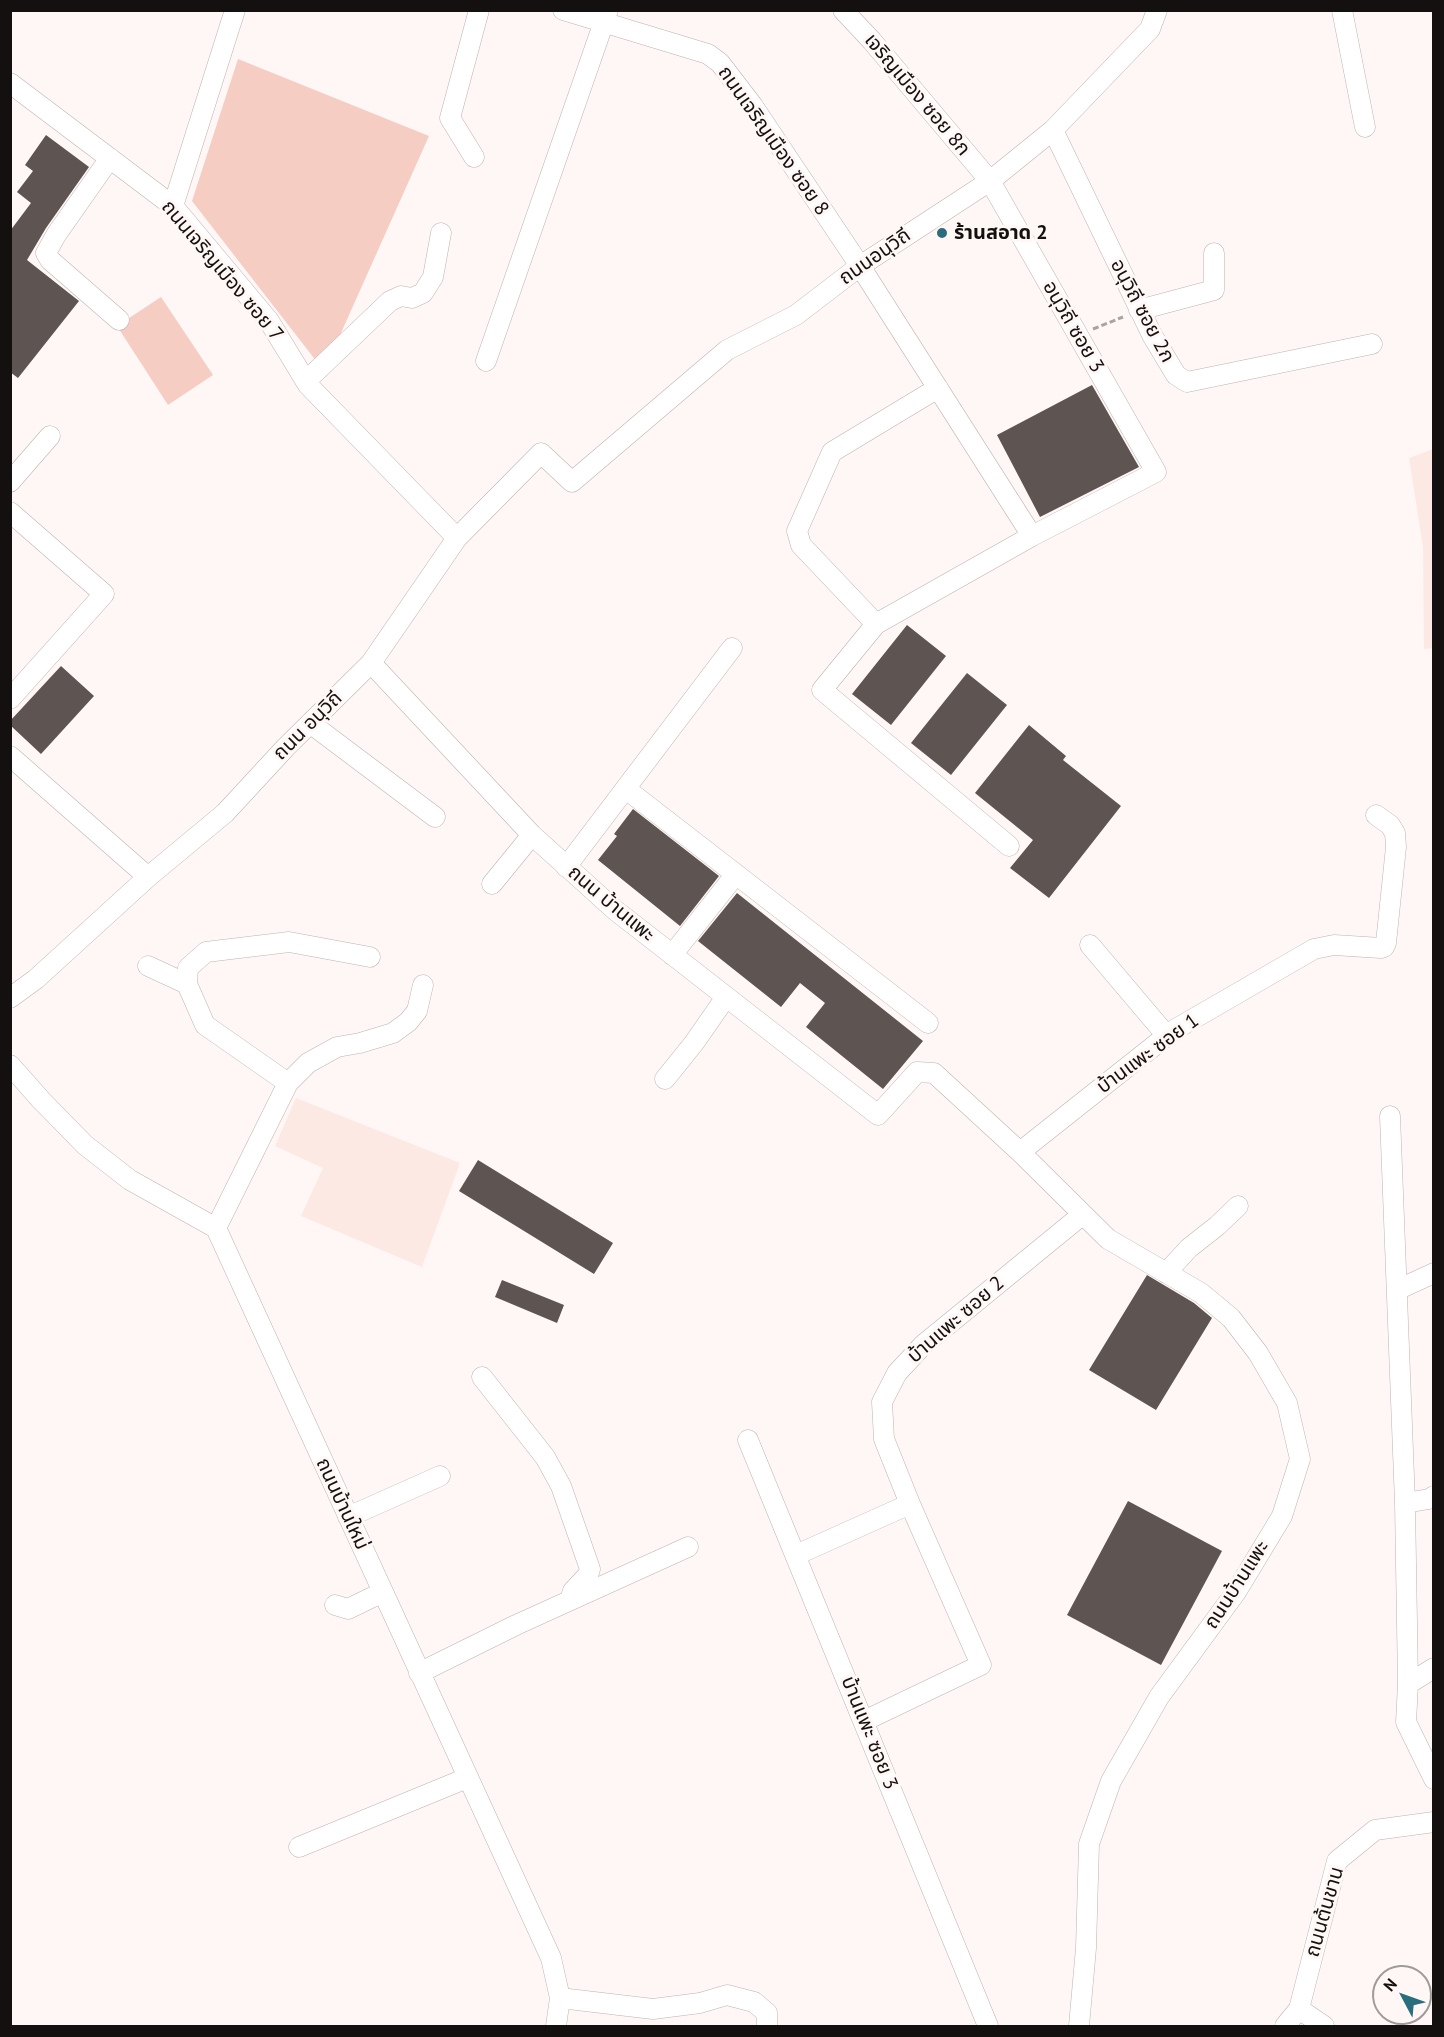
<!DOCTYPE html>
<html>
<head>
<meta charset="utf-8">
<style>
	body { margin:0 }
	#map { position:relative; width:1444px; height:2037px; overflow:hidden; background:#fef7f5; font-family:"PT Sans",sans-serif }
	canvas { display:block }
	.frame { position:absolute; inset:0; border:12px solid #13100f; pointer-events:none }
	.north { position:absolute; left:1372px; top:1965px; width:60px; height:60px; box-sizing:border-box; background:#fef7f5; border:2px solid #a09b99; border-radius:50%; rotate:311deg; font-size:16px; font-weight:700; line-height:24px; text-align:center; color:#13100f }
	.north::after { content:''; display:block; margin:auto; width:21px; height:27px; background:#2a6e7e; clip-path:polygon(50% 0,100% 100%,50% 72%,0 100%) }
</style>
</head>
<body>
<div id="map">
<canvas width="1444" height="2037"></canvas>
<div class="frame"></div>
<div class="north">N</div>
</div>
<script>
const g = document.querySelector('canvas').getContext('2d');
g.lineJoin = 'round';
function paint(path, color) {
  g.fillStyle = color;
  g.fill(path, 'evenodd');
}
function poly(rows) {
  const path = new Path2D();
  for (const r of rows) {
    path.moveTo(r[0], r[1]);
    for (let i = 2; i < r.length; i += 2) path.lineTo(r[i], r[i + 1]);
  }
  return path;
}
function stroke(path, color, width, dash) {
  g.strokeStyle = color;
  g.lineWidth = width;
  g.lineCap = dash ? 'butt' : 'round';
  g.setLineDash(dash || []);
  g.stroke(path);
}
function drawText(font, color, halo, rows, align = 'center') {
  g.font = font + ' "PT Sans","Noto Sans Thai",sans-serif';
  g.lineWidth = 6;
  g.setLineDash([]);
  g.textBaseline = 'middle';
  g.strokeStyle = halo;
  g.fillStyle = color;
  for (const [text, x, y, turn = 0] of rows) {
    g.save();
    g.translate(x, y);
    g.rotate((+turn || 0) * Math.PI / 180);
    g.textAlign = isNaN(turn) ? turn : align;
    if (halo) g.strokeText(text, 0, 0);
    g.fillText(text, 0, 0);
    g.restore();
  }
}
const built = poly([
	[1433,449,1434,648,1424,649,1423,547,1409,458],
	[296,1098,460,1163,422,1267,301,1216,323,1168,275,1146]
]);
const green = poly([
	[238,59,429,136,324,371,192,201],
	[161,297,213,375,168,405,117,326]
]);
const building = poly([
	[46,135,89,167,46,228,27,260,79,301,18,378,10,372,10,231,31,203,17,192,33,171,25,165],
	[1092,385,1139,467,1040,517,997,435],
	[907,625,946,656,891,725,852,694],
	[61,666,94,696,41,754,10,725,10,721],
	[967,673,1007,705,951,775,911,743],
	[1029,725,1066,756,1063,760,1121,806,1049,898,1010,868,1033,840,975,793],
	[633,809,719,876,680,926,598,860,617,836,614,834],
	[737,893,923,1041,883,1089,806,1027,825,1003,800,983,781,1007,698,941],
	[478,1160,613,1243,594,1274,459,1191],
	[1147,1275,1194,1303,1212,1318,1156,1410,1089,1370],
	[502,1280,564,1305,557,1323,495,1297],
	[1128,1501,1222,1551,1161,1665,1067,1615]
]);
const path = poly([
	[1093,329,1123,317]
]);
const minor = poly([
	[563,10,708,54,720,63,753,106,860,266,1032,536],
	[843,10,872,41,990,181,1156,472,1032,536,876,624],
	[1342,10,1365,127],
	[10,83,173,206,269,321,308,385,457,538],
	[1053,130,1152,335,1176,375,1187,382,1372,344],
	[474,157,450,118,479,10],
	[110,158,56,235,46,253,50,260,119,320],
	[173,206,235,10],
	[1139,310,1214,290,1214,253],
	[486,361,607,13],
	[306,381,390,301,401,296,412,298,423,293,433,277,441,233],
	[938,388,832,452,797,531,801,545,876,624,822,690,1009,846],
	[10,482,50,436],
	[10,512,104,594,10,699],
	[371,663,532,835,615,910,878,1115,917,1072,934,1073,1020,1152,1108,1239,1201,1293,1231,1318,1258,1353,1287,1403,1300,1459,1282,1516,1236,1592,1159,1697,1111,1781,1089,1844,1086,1948,1079,2026],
	[310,723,435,817],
	[10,756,148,877],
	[626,789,928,1023],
	[566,867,732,648],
	[492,884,532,835],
	[1090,945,1167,1036],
	[672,955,736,874],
	[148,966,187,984],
	[10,998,36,979,148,877,225,813,286,747,371,663,457,538,541,453,572,482,727,350,796,315,860,266,990,181,1053,130,1150,29,1157,10],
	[10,1065,41,1100,85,1145,130,1180,216,1228,551,1958,560,1998,556,2026],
	[665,1079,694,1043,726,997],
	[288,1083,308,1063,337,1047,360,1043,393,1033,408,1022,417,1011,423,985],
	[1390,1116,1405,1503,1408,1684,1406,1722,1434,1779],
	[1020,1152,1174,1030,1314,949,1334,945,1381,948,1384,947,1386,943,1396,847,1395,833,1390,825,1376,815],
	[216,1228,288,1083,205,1025,187,984,188,968,206,952,289,942,370,957],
	[1166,1273,1189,1248,1217,1226,1238,1206],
	[1397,1290,1434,1273],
	[482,1377,545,1457,561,1486,590,1569,588,1575,573,1591,571,1597],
	[748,1440,988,2026],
	[1405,1503,1429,1499,1434,1496],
	[348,1517,440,1476],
	[796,1555,910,1504],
	[335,1605,348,1609,383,1592],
	[419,1673,516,1625,688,1547],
	[1408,1684,1434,1668],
	[864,1721,981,1665,910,1504,884,1439,882,1402,897,1373,923,1345,1082,1215],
	[299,1847,467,1778],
	[560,1998,653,2009,700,2003,727,1995,754,2002,767,2013,767,2026],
	[1299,2009,1324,2026],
	[1285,2026,1299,2009,1337,1861,1375,1830,1434,1822]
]);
const markers = [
	[942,233,6,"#2a6e7e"]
];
const streetNames = [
	["เจริญเมือง ซอย 8ก",917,95,50],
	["ถนนเจริญเมือง ซอย 8",773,141,55],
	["ถนนอนุวิถี",875,257,-35],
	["ถนนเจริญเมือง ซอย 7",222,271,50],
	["อนุวิถี ซอย 2ก",1142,311,62],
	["อนุวิถี ซอย 3",1073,327,60],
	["ถนน อนุวิถี",308,726,-45],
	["ถนน บ้านแพะ",611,904,40],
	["บ้านแพะ ซอย 1",1148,1054,-36],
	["บ้านแพะ ซอย 2",956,1320,-41],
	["ถนนบ้านใหม่",342,1504,65],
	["ถนนบ้านแพะ",1237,1585,-57],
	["บ้านแพะ ซอย 3",869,1733,68],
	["ถนนต้นขาน",1325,1912,-74]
];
const poiNames = [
	["ร้านสอาด 2",954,233]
];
paint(built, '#fde9e4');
paint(green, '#f6cdc2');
paint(building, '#5e5452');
stroke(minor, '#beb3b0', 21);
stroke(path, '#a9a3a1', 3, [6, 3]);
stroke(minor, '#fff', 20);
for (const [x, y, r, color] of markers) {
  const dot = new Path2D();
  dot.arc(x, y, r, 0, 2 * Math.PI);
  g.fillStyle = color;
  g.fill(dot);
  stroke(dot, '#fef7f5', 2);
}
drawText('20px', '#13100f', '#fef7f5', streetNames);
drawText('bold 20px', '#13100f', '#fef7f5', poiNames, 'left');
</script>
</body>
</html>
